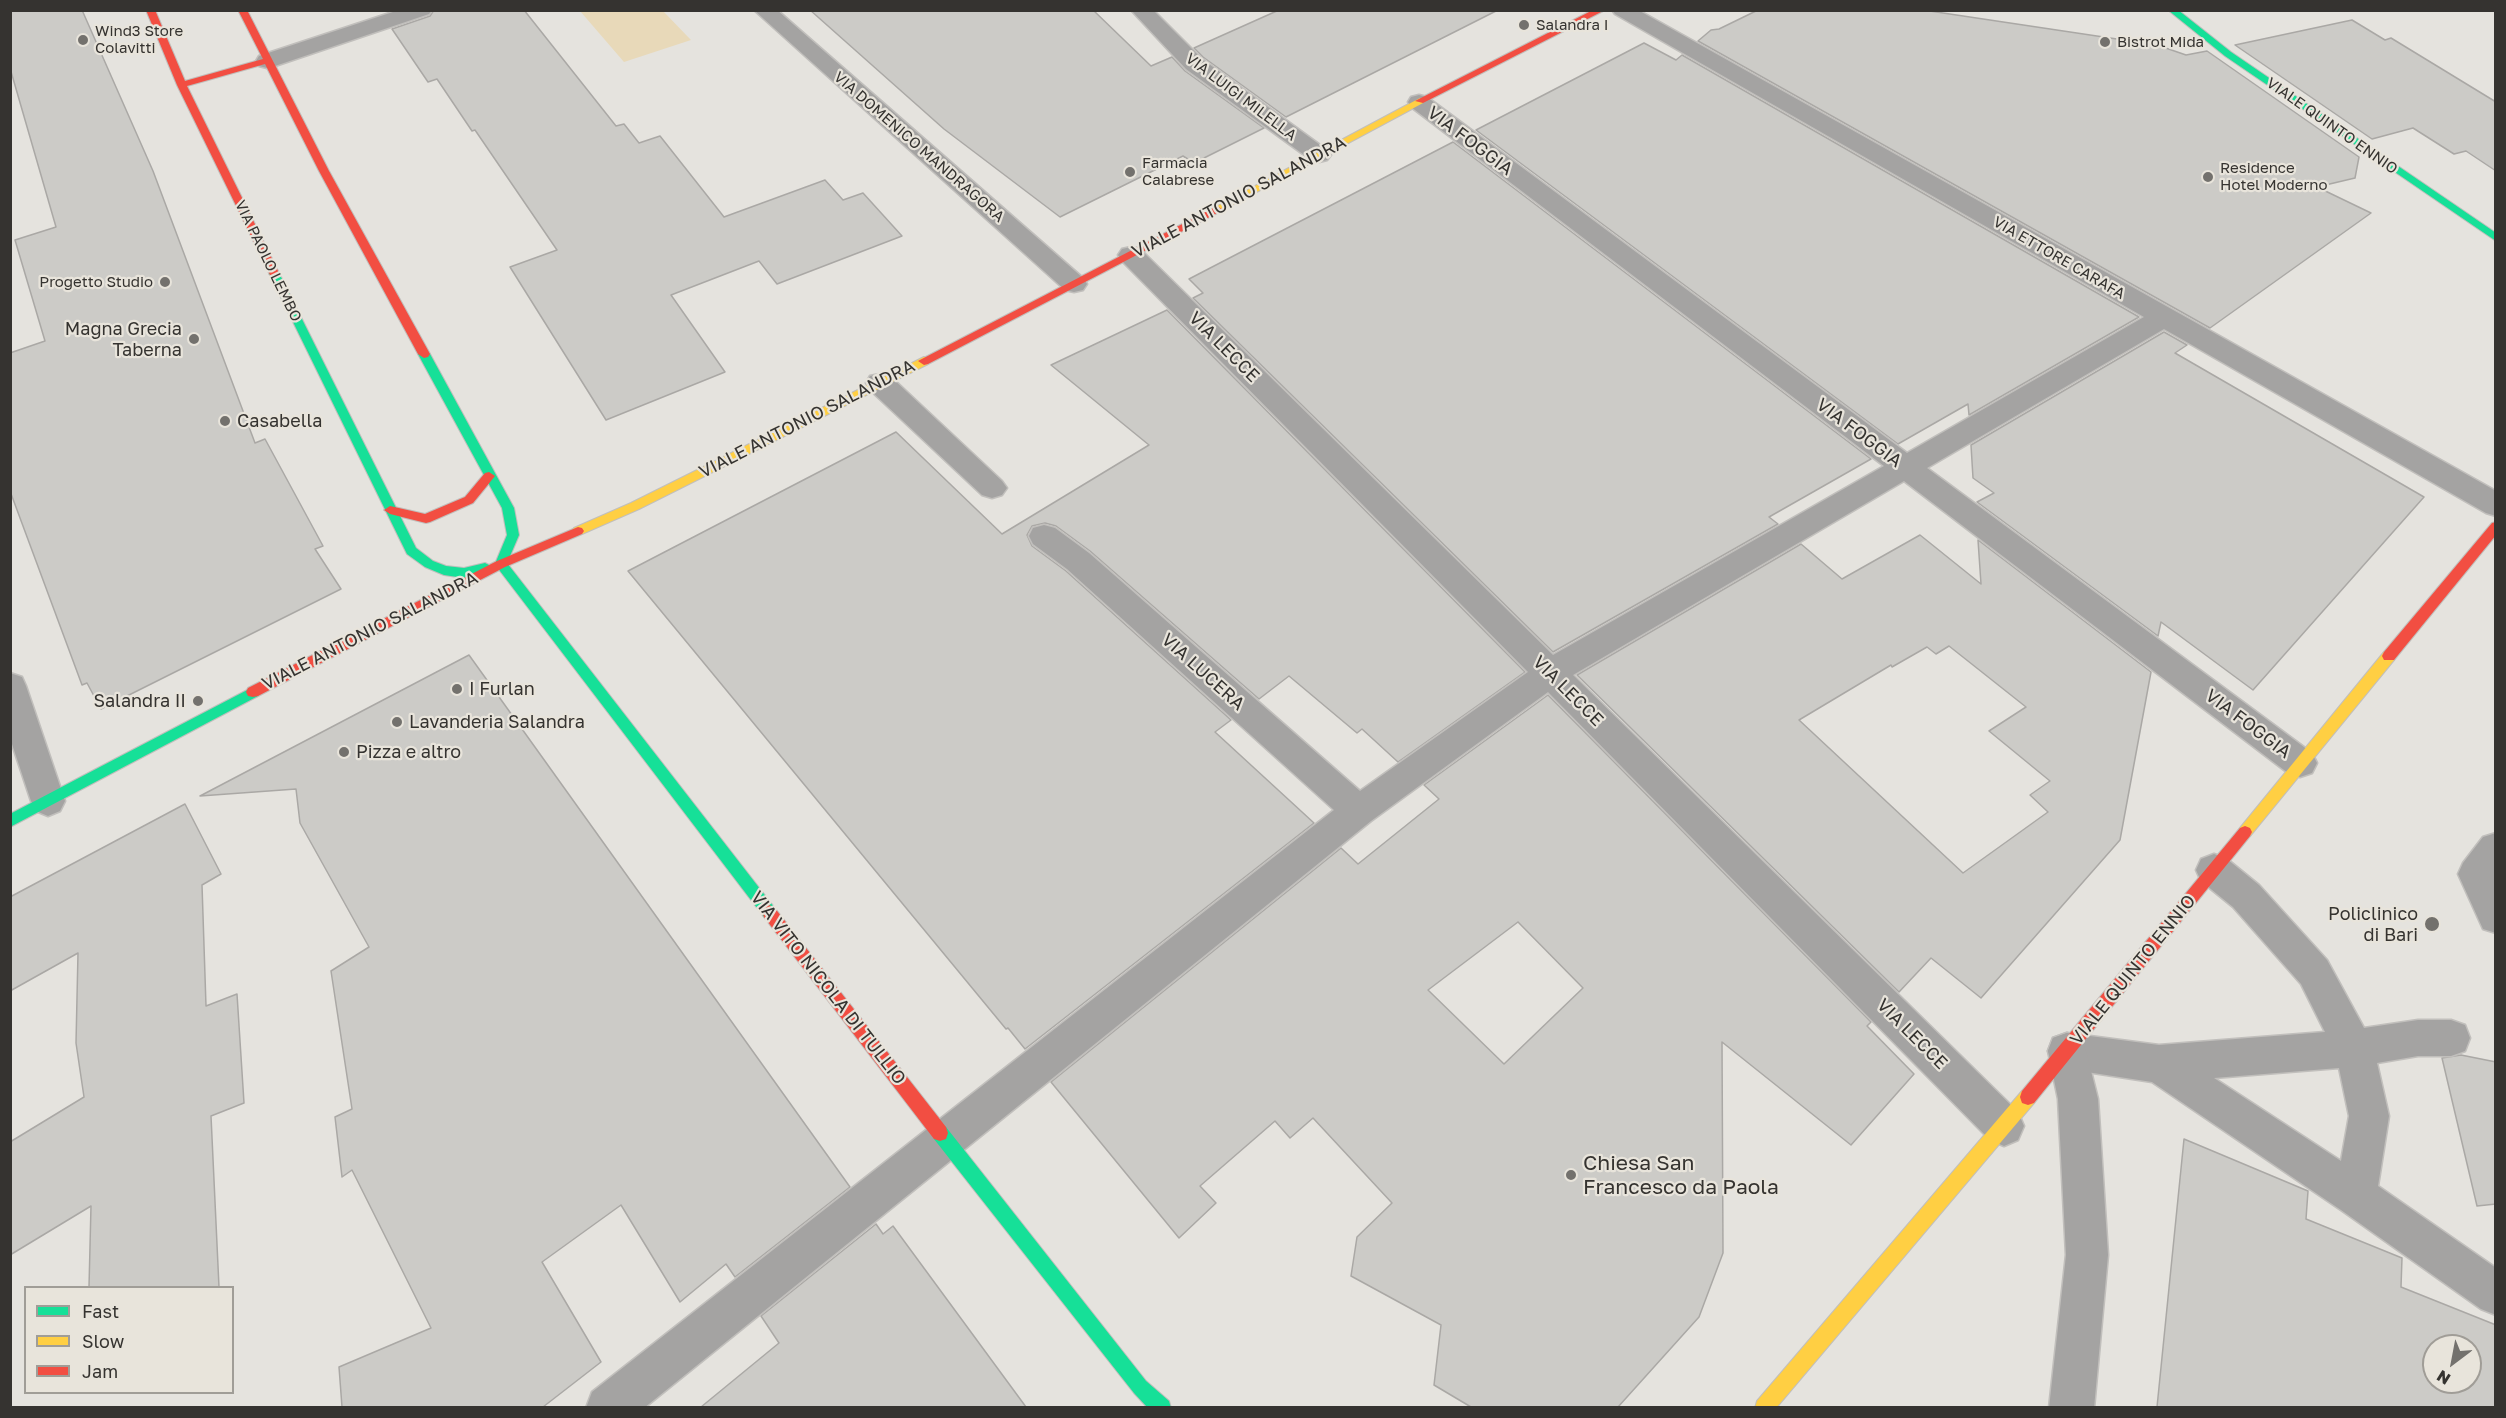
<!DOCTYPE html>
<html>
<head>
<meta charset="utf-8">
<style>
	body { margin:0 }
	#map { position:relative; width:2506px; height:1418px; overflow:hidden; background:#e5e3de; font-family:"Golos Text",sans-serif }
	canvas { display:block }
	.frame { position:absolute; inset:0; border:12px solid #353330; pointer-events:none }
	.legend { position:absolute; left:24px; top:1286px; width:210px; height:108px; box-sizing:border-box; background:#e8e4db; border:2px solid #a09d97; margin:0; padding:8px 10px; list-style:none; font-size:18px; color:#353330 }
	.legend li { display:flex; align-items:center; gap:12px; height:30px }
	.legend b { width:30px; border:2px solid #a09d97 }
	.north { position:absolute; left:2422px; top:1334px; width:60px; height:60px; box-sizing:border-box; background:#e8e4db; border:2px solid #a09d97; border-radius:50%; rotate:212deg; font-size:16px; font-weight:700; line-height:24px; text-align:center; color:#353330 }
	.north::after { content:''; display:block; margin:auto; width:21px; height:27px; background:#73716d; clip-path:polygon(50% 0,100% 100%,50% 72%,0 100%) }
</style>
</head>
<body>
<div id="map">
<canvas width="2506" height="1418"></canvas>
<div class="frame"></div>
<ul class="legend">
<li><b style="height:8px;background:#16e098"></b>Fast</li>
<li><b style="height:8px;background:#ffcf43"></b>Slow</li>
<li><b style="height:8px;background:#f24e42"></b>Jam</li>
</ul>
<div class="north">N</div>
</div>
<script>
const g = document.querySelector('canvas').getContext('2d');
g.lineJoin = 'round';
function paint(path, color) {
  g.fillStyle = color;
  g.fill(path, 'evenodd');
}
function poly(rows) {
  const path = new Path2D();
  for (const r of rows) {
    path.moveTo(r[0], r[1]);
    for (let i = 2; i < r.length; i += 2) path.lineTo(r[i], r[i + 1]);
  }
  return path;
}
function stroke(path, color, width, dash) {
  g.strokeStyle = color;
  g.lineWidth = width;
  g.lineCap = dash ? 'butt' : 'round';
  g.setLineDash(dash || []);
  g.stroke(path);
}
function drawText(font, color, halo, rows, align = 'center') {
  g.font = font + ' "Golos Text",sans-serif';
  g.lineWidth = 4.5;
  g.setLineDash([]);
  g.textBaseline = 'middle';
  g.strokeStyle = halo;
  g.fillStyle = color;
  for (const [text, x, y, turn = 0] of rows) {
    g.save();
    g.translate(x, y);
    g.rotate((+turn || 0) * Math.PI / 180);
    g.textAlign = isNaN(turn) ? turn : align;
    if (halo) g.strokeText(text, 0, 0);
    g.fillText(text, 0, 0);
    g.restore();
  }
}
const green = poly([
	[580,11,663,11,691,40,624,62]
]);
const building = poly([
	[10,10,82,10,153,171,255,443,265,439,323,546,315,549,341,589,101,709,87,683,82,685,10,491,10,353,45,341,15,240,56,227,10,68,10,10],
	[434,10,524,10,616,126,624,124,639,143,660,136,724,217,825,180,843,200,863,193,902,236,777,284,759,261,671,295,725,372,606,420,510,267,557,250,475,130,472,131,437,79,428,82,392,29,430,16,434,10],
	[810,10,1093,10,1151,66,1172,57,1185,71,1264,128,1194,163,1183,156,1060,217,944,129,810,10],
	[1279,10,1498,10,1286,117,1203,57,1194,48,1279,10],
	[1758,10,1923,10,2157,45,2186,55,2207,51,2359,157,2355,178,2317,187,2371,213,2210,328,1698,41,1711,30,1719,29,1758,10],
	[2352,20,2385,40,2391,38,2496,102,2496,171,2466,151,2454,154,2413,128,2372,139,2235,45,2352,20],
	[1644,43,1676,60,1682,55,2139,317,1969,415,1968,404,1898,444,1476,130,1644,43],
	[1453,142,1871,459,1769,517,1778,524,1553,652,1193,298,1203,293,1189,279,1453,142],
	[1167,310,1525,672,1398,762,1362,729,1357,733,1289,676,1259,699,1090,551,1056,526,1045,523,1032,526,1027,535,1032,546,1066,571,1231,720,1215,732,1314,823,1025,1049,1008,1028,1006,1029,628,571,896,432,1002,534,1149,445,1051,365,1167,310],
	[2164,332,2187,345,2175,353,2424,497,2253,690,2161,622,2158,636,1977,502,1994,493,1973,478,1971,445,2164,332],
	[1920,535,1981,584,1978,540,2151,672,2120,840,1981,998,1931,958,1899,992,1577,675,1801,544,1842,579,1920,535],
	[1949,646,2026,707,1989,731,2050,781,2030,795,2048,812,1963,873,1799,720,1891,665,1892,667,1927,647,1936,654,1949,646],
	[469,655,850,1187,735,1277,726,1264,680,1302,621,1205,542,1262,601,1362,543,1407,342,1407,339,1367,431,1328,352,1170,342,1177,335,1117,352,1109,331,971,369,947,300,823,296,789,200,796,469,655],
	[1548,695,1871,1022,1867,1026,1914,1074,1851,1145,1722,1042,1723,1253,1699,1317,1618,1407,1471,1407,1434,1385,1441,1325,1351,1276,1357,1237,1392,1203,1313,1118,1290,1138,1275,1121,1200,1186,1216,1203,1179,1238,1051,1082,1341,848,1358,864,1439,799,1424,785,1548,695],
	[1518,922,1583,988,1504,1064,1428,990,1518,922],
	[185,804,221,874,202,885,206,1006,237,994,244,1103,211,1116,219,1287,89,1287,91,1206,10,1255,10,1142,84,1097,76,1043,78,953,10,991,10,897,185,804],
	[2461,1055,2496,1062,2496,1204,2477,1206,2442,1058,2461,1055],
	[2184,1139,2308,1191,2306,1219,2402,1258,2401,1287,2496,1325,2496,1407,2157,1407,2184,1139],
	[2434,1346,2470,1346,2470,1382,2434,1382,2434,1346],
	[876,1224,883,1234,893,1226,1026,1407,701,1407,779,1343,761,1316,876,1224]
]);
const lane = poly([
	[2496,833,2495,877,2496,933,2483,929,2458,874,2463,863,2483,837,2496,833],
	[2214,854,2227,859,2259,885,2327,960,2364,1028,2418,1020,2451,1020,2465,1025,2470,1038,2465,1051,2451,1056,2418,1056,2377,1063,2389,1116,2378,1186,2496,1268,2496,1315,2481,1309,2341,1210,2152,1082,2067,1069,2053,1064,2048,1051,2053,1038,2067,1033,2159,1045,2325,1032,2301,984,2233,907,2201,881,2196,870,2201,859,2214,854],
	[2339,1068,2349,1116,2341,1161,2214,1078,2339,1068]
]);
const street = poly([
	[399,10,432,10,429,14,275,66,267,68,259,66,256,61,259,56,399,10],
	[754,10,777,10,1083,278,1087,284,1083,290,1074,292,1065,290,754,10],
	[1131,10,1153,10,1202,59,1327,150,1331,155,1327,160,1319,162,1311,160,1186,69,1131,10],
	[1612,10,1638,10,2496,491,2496,516,2486,513,2164,329,1927,468,2312,753,2317,763,2312,773,2300,777,2288,773,1904,481,1573,675,2018,1112,2024,1126,2018,1140,2004,1146,1990,1140,1548,692,1371,821,644,1408,586,1408,592,1392,1334,810,1067,569,1033,544,1029,536,1033,528,1044,525,1055,528,1089,553,1360,791,1528,672,1122,261,1118,255,1122,249,1131,247,1140,249,1553,655,1884,466,1411,107,1408,102,1411,97,1419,95,1427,97,1907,453,2144,317,1615,14,1612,10],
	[880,374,890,376,1002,481,1007,488,1002,495,992,498,982,495,870,390,866,383,870,376,880,374],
	[10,673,22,677,26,686,65,801,60,811,48,816,36,811,31,801,10,738,10,673],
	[2067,1033,2081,1038,2086,1051,2098,1099,2108,1255,2094,1408,2049,1408,2066,1255,2058,1099,2048,1051,2053,1038,2067,1033]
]);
const fast = poly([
	[2168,10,2178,10,2231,52,2496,233,2496,241,2225,56,2168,10],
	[274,270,279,273,416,548,433,561,446,566,464,568,485,563,489,565,491,568,489,571,464,578,444,575,425,567,407,554,269,273,274,270],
	[424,350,430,354,514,508,519,535,507,563,774,907,776,912,774,917,769,919,764,917,497,567,495,564,507,535,502,508,418,354,424,350],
	[253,687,258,688,260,692,258,696,10,827,10,814,253,687],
	[940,1125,946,1127,1146,1381,1169,1401,1171,1408,1148,1408,1134,1393,934,1139,932,1133,934,1127,940,1125]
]);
const slow = poly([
	[1420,98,1425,101,1423,103,1221,211,1213,211,1212,209,1420,98],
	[924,357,928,358,928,364,639,509,582,534,574,534,572,531,574,528,631,503,924,357],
	[2389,651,2396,656,2394,660,2250,836,2245,838,2240,836,2238,832,2240,828,2384,652,2389,651],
	[2028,1089,2034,1091,2036,1097,2034,1103,1776,1408,1755,1408,1757,1401,2022,1091,2028,1089]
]);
const jam = poly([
	[146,10,155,10,185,81,263,59,238,10,247,10,329,171,430,354,428,357,424,358,418,354,319,171,265,64,187,86,279,273,278,275,270,275,177,85,146,10],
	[1593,10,1605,10,1423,103,1415,101,1593,10],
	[1217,206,1222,209,1221,211,928,364,924,365,918,361,1217,206],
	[489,472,495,476,473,503,430,522,426,523,390,514,384,510,390,506,425,514,465,497,485,473,489,472],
	[2496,522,2496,535,2394,660,2384,660,2382,656,2384,652,2492,523,2496,522],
	[578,527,582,528,584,531,582,534,505,567,258,696,253,697,248,696,246,692,248,688,497,561,578,527],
	[2245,826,2250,828,2252,832,2250,836,2034,1103,2028,1105,2022,1103,2020,1097,2022,1091,2240,828,2245,826],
	[769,905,774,907,946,1127,948,1133,946,1139,940,1141,934,1139,764,917,762,912,764,907,769,905]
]);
const markers = [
	[1524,25,6,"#73716d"],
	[83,40,6,"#73716d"],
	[2105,42,6,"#73716d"],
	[1130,172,6,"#73716d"],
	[2208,177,6,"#73716d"],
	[165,282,6,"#73716d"],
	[194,339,6,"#73716d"],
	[225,421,6,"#73716d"],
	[457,689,6,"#73716d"],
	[198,701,6,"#73716d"],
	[397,722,6,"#73716d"],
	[344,752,6,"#73716d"],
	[2432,924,8,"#73716d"],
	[1571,1175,6,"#73716d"]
];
const farPoinames = [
	["Salandra I",1536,25],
	["Wind3 Store",95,31],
	["Colavitti",95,48],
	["Bistrot Mida",2117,42],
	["Farmacia",1142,163],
	["Calabrese",1142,180],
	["Residence",2220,168],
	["Hotel Moderno",2220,185],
	["Progetto Studio",153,282,"right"]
];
const farStreetnames = [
	["VIA LUIGI MILELLA",1241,97,37],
	["VIALE QUINTO ENNIO",2332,126,35],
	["VIA DOMENICO MANDRAGORA",919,147,41],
	["VIA ETTORE CARAFA",2059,258,30],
	["VIA PAOLO LEMBO",268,261,64]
];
const streetNames = [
	["VIA FOGGIA",1470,141,37],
	["VIALE ANTONIO SALANDRA",1239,197,-28],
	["VIA LECCE",1224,347,45],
	["VIALE ANTONIO SALANDRA",807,419,-27],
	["VIA FOGGIA",1859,433,37],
	["VIALE ANTONIO SALANDRA",370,631,-27],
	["VIA LUCERA",1203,672,42],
	["VIA LECCE",1568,691,45],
	["VIA FOGGIA",2248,724,37],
	["VIALE QUINTO ENNIO",2133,970,-51],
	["VIA VITO NICOLA DI TULLIO",828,988,52],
	["VIA LECCE",1912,1034,45]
];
const poiNames = [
	["Magna Grecia",182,329,"right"],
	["Taberna",182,350,"right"],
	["Casabella",237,421],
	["I Furlan",469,689],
	["Salandra II",186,701,"right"],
	["Lavanderia Salandra",409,722],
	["Pizza e altro",356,752],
	["Policlinico",2418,914,"right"],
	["di Bari",2418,935,"right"]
];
const nearPoinames = [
	["Chiesa San",1583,1163],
	["Francesco da Paola",1583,1187]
];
paint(green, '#e8d9b9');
paint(building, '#cccbc7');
stroke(building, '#aaa8a5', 1.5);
stroke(lane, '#c1bfbc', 3);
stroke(street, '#c1bfbc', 3);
stroke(fast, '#c1bfbc', 2);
stroke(slow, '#c1bfbc', 2);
stroke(jam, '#c1bfbc', 2);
paint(lane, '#a4a3a2');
paint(street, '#a4a3a2');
paint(fast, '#16e098');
paint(slow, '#ffcf43');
paint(jam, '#f24e42');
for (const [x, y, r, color] of markers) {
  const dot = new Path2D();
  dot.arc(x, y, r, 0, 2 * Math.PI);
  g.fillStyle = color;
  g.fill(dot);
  stroke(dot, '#e8e4db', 2);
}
drawText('15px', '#353330', '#e8e4db', farPoinames, 'left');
drawText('15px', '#353330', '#e8e4db', farStreetnames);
drawText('18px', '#353330', '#e8e4db', streetNames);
drawText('18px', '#353330', '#e8e4db', poiNames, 'left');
drawText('21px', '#353330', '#e8e4db', nearPoinames, 'left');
</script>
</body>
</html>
